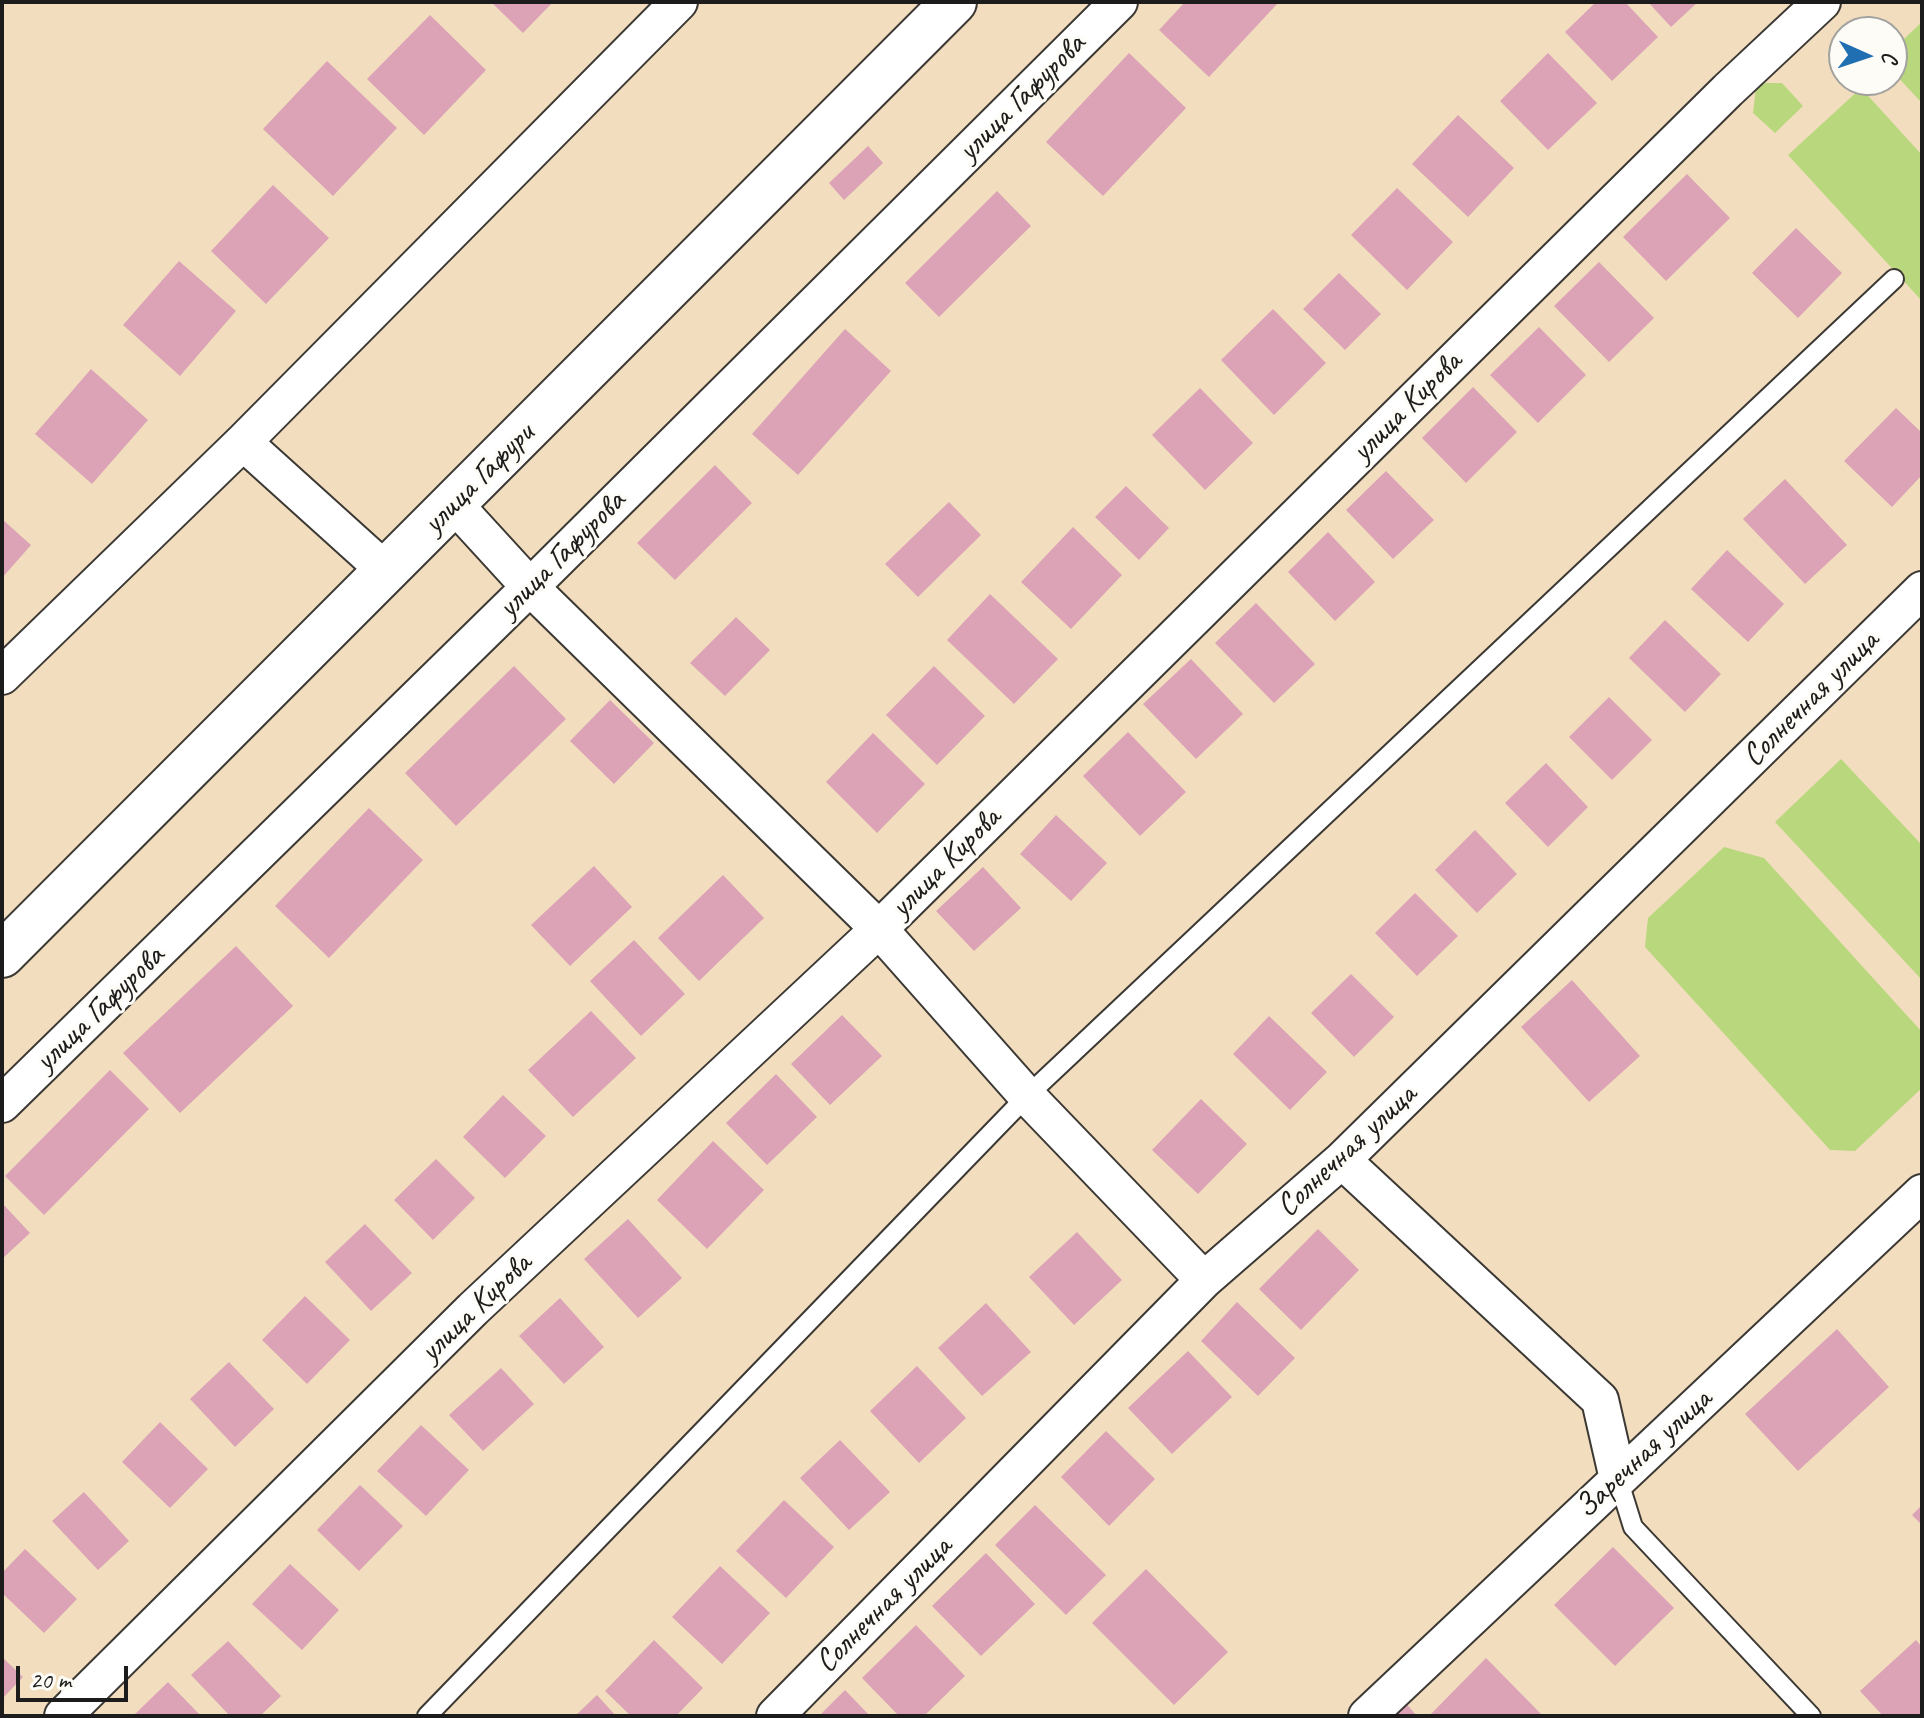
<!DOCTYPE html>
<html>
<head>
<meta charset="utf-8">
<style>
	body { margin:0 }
	#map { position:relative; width:1924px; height:1718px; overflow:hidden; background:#f2debf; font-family:Caveat,sans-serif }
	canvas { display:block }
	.frame { position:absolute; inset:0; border:4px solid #1c1c1c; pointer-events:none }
	.north { position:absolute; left:1828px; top:16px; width:80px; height:80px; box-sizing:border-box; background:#fdfcf7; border:2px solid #a3a29f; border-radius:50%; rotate:93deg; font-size:22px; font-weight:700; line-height:32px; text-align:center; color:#1c1c1c }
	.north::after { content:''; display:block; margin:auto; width:28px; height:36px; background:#1f6fb2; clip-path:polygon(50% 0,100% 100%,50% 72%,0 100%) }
	.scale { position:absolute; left:16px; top:1666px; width:112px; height:36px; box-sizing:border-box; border:4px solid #1c1c1c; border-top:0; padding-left:10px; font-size:24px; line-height:28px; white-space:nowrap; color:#1c1c1c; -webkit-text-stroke:6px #fdfcf7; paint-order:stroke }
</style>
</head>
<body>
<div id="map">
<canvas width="1924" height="1718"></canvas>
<div class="frame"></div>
<div class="north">С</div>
<div class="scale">20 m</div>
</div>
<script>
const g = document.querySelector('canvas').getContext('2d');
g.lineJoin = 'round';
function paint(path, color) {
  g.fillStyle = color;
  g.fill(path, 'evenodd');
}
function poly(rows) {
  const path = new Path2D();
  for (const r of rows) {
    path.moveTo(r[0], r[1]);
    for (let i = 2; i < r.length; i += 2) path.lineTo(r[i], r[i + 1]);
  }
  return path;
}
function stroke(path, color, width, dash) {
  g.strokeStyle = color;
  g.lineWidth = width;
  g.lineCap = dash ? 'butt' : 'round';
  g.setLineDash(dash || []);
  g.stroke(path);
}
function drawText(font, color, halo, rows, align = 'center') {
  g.font = font + ' Caveat,sans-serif';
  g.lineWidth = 6;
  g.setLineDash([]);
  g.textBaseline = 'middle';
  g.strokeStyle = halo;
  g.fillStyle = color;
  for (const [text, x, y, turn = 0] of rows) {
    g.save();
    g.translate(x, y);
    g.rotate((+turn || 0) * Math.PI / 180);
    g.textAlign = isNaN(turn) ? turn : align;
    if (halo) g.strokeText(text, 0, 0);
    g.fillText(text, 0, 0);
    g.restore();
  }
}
const green = poly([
	[1922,22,1922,103,1892,71,1892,50],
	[1766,83,1782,83,1803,106,1775,133,1753,113,1756,88],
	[1861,88,1922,155,1922,301,1788,155],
	[1841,759,1922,845,1922,980,1775,822],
	[1724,847,1764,858,1922,1032,1922,1088,1855,1151,1830,1150,1645,947,1648,918]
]);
const building = poly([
	[491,2,553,2,523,33],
	[1185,2,1279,2,1209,77,1159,30],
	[1596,2,1625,2,1658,37,1612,81,1565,32],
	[1648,2,1698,2,1671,27],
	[430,15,486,70,424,135,367,79],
	[1129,53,1186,108,1103,196,1046,142],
	[1548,53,1597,103,1548,150,1500,101],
	[327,61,397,128,333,196,263,129],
	[1458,115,1514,168,1468,217,1412,164],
	[868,146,883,163,844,200,829,183],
	[1687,174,1730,218,1666,281,1623,237],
	[273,185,329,238,266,304,211,251],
	[1397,188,1453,242,1407,290,1351,235],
	[997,191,1031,226,939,317,905,283],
	[1796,228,1842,273,1798,318,1752,273],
	[179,261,236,311,180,376,123,325],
	[1599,262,1654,318,1609,362,1554,306],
	[1339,273,1381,314,1345,350,1303,309],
	[1273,309,1326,363,1274,415,1221,360],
	[1539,327,1586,375,1538,423,1490,375],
	[845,329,891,371,798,475,752,434],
	[91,369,148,420,92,484,35,434],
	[1473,387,1517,432,1466,483,1422,438],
	[1200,388,1253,443,1205,490,1152,435],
	[1896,408,1922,433,1922,475,1892,507,1844,461],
	[715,465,752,503,675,580,637,543],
	[1386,471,1434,520,1393,559,1346,510],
	[1785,479,1847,545,1805,584,1743,519],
	[1126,486,1169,528,1139,560,1095,517],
	[949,502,981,535,918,597,885,564],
	[2,519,31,545,2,578],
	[1073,527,1122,575,1071,629,1021,582],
	[1328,532,1375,582,1335,621,1288,572],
	[1727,550,1784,604,1748,642,1691,589],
	[990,594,1058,659,1014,704,947,640],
	[1256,603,1315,664,1274,703,1215,643],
	[736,617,770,650,725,696,690,663],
	[1665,620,1721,674,1685,712,1629,658],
	[1191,659,1243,714,1196,759,1143,704],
	[514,666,566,719,456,826,405,773],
	[934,666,985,716,937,765,886,715],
	[1609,697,1652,740,1612,780,1569,737],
	[610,700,654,743,614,784,570,741],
	[1128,732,1186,792,1140,836,1083,776],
	[873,733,925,784,877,833,826,782],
	[1546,763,1588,807,1548,847,1505,803],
	[369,808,423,860,329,958,275,906],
	[1056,815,1107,863,1071,901,1020,854],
	[1475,830,1517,874,1477,913,1435,870],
	[594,866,632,907,570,966,531,925],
	[983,867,1021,908,974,951,936,911],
	[723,875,764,918,699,981,658,938],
	[1415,893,1458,936,1417,976,1375,933],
	[634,940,685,994,641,1036,590,981],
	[236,946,293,1006,180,1113,123,1053],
	[1351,974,1394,1017,1354,1057,1311,1013],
	[1572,980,1640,1056,1589,1102,1521,1027],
	[591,1011,636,1058,573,1117,528,1070],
	[842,1015,882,1056,830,1105,791,1064],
	[1269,1016,1327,1072,1290,1110,1233,1054],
	[110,1070,149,1109,44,1215,5,1176],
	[776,1074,817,1117,767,1165,726,1123],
	[503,1095,546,1136,505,1178,463,1137],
	[1201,1099,1247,1144,1198,1194,1152,1150],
	[713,1141,764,1190,707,1249,657,1200],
	[436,1159,475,1198,433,1240,394,1200],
	[2,1203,30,1233,2,1259],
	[628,1219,682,1278,638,1318,584,1259],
	[365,1224,412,1273,371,1311,325,1262],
	[1318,1229,1359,1270,1301,1330,1259,1289],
	[1077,1232,1122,1280,1074,1325,1029,1277],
	[305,1296,350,1340,307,1384,262,1340],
	[560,1298,604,1347,564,1384,519,1336],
	[1237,1302,1295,1358,1258,1396,1201,1341],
	[986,1303,1031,1352,982,1396,938,1348],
	[1837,1329,1889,1387,1798,1471,1745,1414],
	[1188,1351,1232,1397,1172,1454,1128,1408],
	[229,1362,274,1409,235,1447,190,1399],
	[917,1366,966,1418,919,1463,870,1411],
	[501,1368,534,1404,483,1451,449,1415],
	[160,1422,208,1469,170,1508,122,1462],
	[421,1425,469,1470,426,1516,377,1471],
	[1106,1431,1155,1479,1109,1526,1061,1477],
	[840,1440,890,1492,849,1530,800,1478],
	[360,1485,403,1526,359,1571,317,1530],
	[84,1492,129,1541,98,1570,52,1521],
	[784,1500,834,1547,786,1598,736,1551],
	[1035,1505,1106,1575,1066,1615,995,1545],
	[1922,1505,1922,1525,1912,1515],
	[1613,1547,1674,1608,1615,1666,1554,1605],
	[25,1549,77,1599,44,1633,2,1593,2,1573],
	[986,1553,1035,1604,981,1656,932,1606],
	[290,1564,339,1610,302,1650,252,1604],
	[720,1566,770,1613,722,1664,672,1617],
	[1146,1569,1228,1652,1174,1705,1092,1623],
	[916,1625,965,1676,924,1716,899,1716,862,1678],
	[654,1640,703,1688,676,1716,631,1716,605,1691],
	[1916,1640,1922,1647,1922,1716,1883,1716,1860,1691],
	[228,1641,281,1696,260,1716,230,1716,191,1675],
	[2,1657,23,1677,2,1699],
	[1486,1658,1543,1716,1429,1716],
	[168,1682,201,1716,133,1716],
	[845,1690,870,1716,819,1716],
	[597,1695,616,1716,575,1716],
	[1403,1700,1417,1716,1385,1716]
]);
const service = poly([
	[1618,1479,1633,1527,1811,1716],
	[427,1716,1027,1096,1894,279]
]);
const minor = poly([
	[243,442,387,572],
	[454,504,530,587,879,929,1027,1096,1204,1280],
	[2,676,243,442,679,2],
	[2,1104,530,587,1119,2],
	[1342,1160,1600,1400,1618,1479],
	[63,1716,473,1309,879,929,1728,90,1822,2],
	[775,1716,1204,1280,1342,1160,1922,590],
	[1367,1716,1922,1193]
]);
const secondary = poly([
	[2,955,954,2]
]);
const streetNames = [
	["улица Гафурова",1022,98,-45],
	["улица Кирова",1407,407,-45],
	["улица Гафури",479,479,-45],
	["улица Гафурова",562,555,-45],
	["Солнечная улица",1811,699,-45],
	["улица Кирова",946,863,-45],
	["улица Гафурова",100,1009,-44],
	["Солнечная улица",1347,1151,-43],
	["улица Кирова",476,1308,-44],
	["Заречная улица",1644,1454,-43],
	["Солнечная улица",884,1605,-45]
];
paint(green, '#b9d77d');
paint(building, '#dba3b5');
stroke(service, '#3c3934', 22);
stroke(minor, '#3c3934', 40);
stroke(secondary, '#3c3934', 48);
stroke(service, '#fff', 18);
stroke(minor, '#fff', 36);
stroke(secondary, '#fff', 44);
drawText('32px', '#1c1c1c', '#fdfcf7', streetNames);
</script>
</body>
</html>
